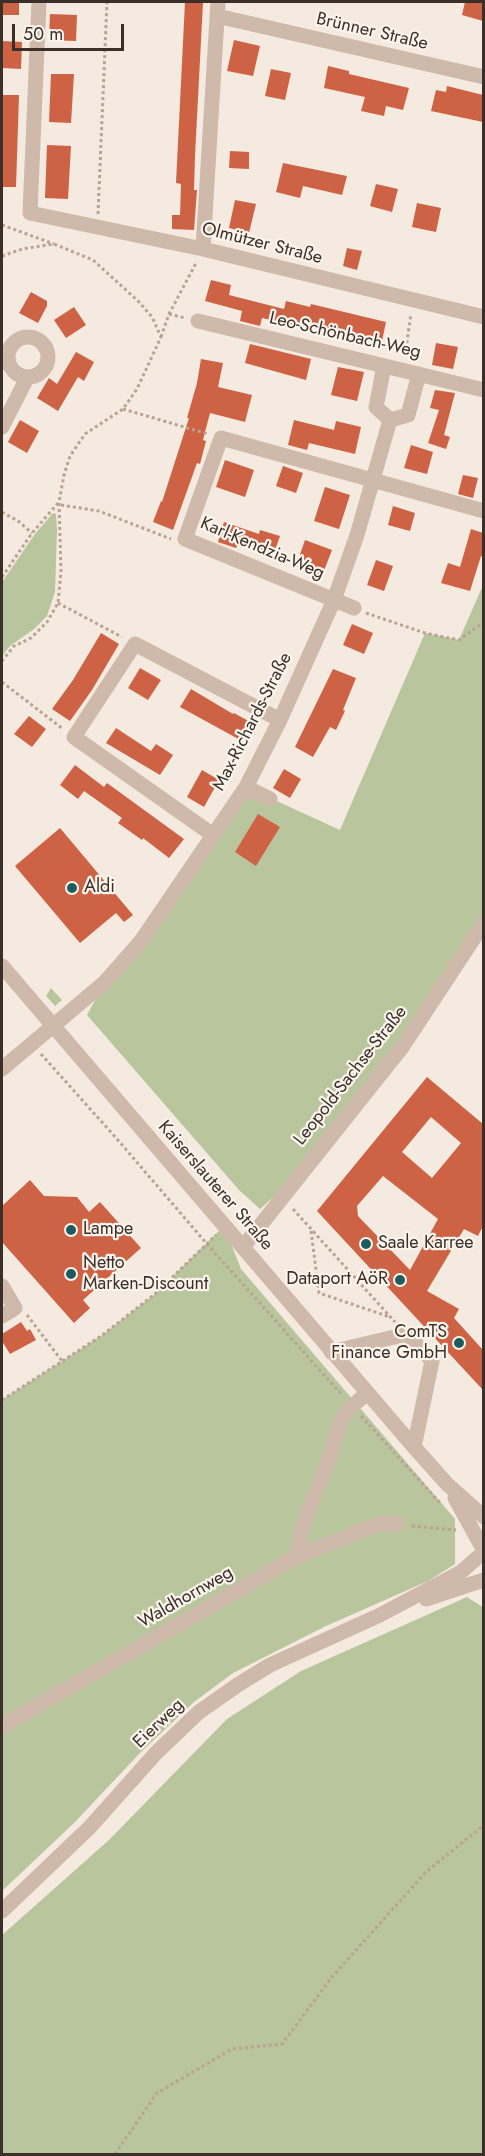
<!DOCTYPE html>
<html>
<head>
<meta charset="utf-8">
<style>
	body { margin:0 }
	#map { position:relative; width:485px; height:2156px; overflow:hidden; background:#f4eadf; font-family:Jost,sans-serif }
	canvas { display:block }
	.frame { position:absolute; inset:0; border:3px solid #3b2f2a; pointer-events:none }
	.scale { position:absolute; left:12px; top:24px; width:112px; height:27px; box-sizing:border-box; border:3px solid #3b2f2a; border-top:0; padding-left:8px; font-size:18px; line-height:21px; white-space:nowrap; color:#3b2f2a; -webkit-text-stroke:4px #fbf4ec; paint-order:stroke }
</style>
</head>
<body>
<div id="map">
<canvas width="485" height="2156"></canvas>
<div class="frame"></div>
<div class="scale">50 m</div>
</div>
<script>
const g = document.querySelector('canvas').getContext('2d');
g.lineJoin = 'round';
function paint(path, color) {
  g.fillStyle = color;
  g.fill(path, 'evenodd');
}
function poly(rows) {
  const path = new Path2D();
  for (const r of rows) {
    if (r.length === 3) {
      path.moveTo(r[0] + r[2], r[1]);
      path.arc(r[0], r[1], r[2], 0, 2 * Math.PI);
      continue;
    }
    path.moveTo(r[0], r[1]);
    for (let i = 2; i < r.length; i += 2) path.lineTo(r[i], r[i + 1]);
  }
  return path;
}
function stroke(path, color, width, dash) {
  g.strokeStyle = color;
  g.lineWidth = width;
  g.lineCap = dash ? 'butt' : 'round';
  g.setLineDash(dash || []);
  g.stroke(path);
}
function drawText(font, color, halo, rows, align = 'center') {
  g.font = font + ' Jost,sans-serif';
  g.lineWidth = 4.5;
  g.setLineDash([]);
  g.textBaseline = 'middle';
  g.strokeStyle = halo;
  g.fillStyle = color;
  for (const [text, x, y, turn = 0] of rows) {
    g.save();
    g.translate(x, y);
    g.rotate((+turn || 0) * Math.PI / 180);
    g.textAlign = isNaN(turn) ? turn : align;
    if (halo) g.strokeText(text, 0, 0);
    g.fillText(text, 0, 0);
    g.restore();
  }
}
const green = poly([
	[53,513,56,514,57,530,55,592,47,616,34,629,10,646,2,656,2,582,35,534],
	[483,585,483,923,403,1046,278,1193,260,1209,239,1190,87,1015,105,982,246,787,340,830,425,633,459,640],
	[51,988,62,1000,55,1006,46,996],
	[224,1226,241,1269,455,1519,455,1564,428,1581,326,1626,233,1673,194,1702,140,1753,74,1823,2,1891,2,1400,101,1336,155,1294],
	[467,1597,484,1608,483,2154,2,2154,2,1935,109,1840,227,1719,301,1671]
]);
const building = poly([
	[2,2,19,2,19,15,2,15],
	[185,2,203,2,195,156,194,190,197,190,194,230,172,229,172,215,180,215,181,184,176,183],
	[465,2,483,2,483,21,462,15],
	[50,14,77,15,76,41,49,40],
	[234,40,260,46,253,76,227,71],
	[2,41,22,42,21,69,2,68],
	[328,66,349,71,349,74,409,88,403,110,386,106,384,116,361,111,365,97,324,88],
	[271,69,291,73,285,100,265,96],
	[51,74,74,74,71,123,49,122],
	[447,86,483,95,483,122,431,111,436,90,446,92],
	[2,95,19,95,16,187,2,187],
	[47,145,71,146,68,199,45,198],
	[230,151,249,152,249,169,229,168],
	[283,163,347,176,342,195,303,186,300,198,276,192],
	[376,184,398,189,392,212,370,206],
	[235,200,256,204,249,233,229,228],
	[417,203,441,208,436,232,412,227],
	[347,248,362,251,357,270,343,266],
	[211,280,231,285,229,295,284,309,286,301,310,307,311,304,386,322,382,341,302,323,301,327,262,318,260,326,240,321,242,311,205,301],
	[31,292,47,301,47,306,38,323,19,313],
	[74,307,86,325,66,338,54,320],
	[436,343,458,347,453,369,432,365],
	[250,344,311,359,306,380,245,363],
	[76,352,94,362,84,381,78,377,58,411,37,398,49,378,57,384],
	[201,359,223,363,218,387,252,395,245,422,210,413,203,440,206,441,200,464,197,463,173,530,153,522,161,501,162,502,189,418,187,418,197,383],
	[338,367,364,372,357,401,331,395],
	[435,390,455,393,444,435,450,437,446,449,428,443,439,410,430,408],
	[20,420,39,431,27,453,8,442],
	[294,420,334,430,336,421,361,427,355,454,309,443,307,450,288,445],
	[411,445,433,452,427,474,404,468],
	[225,460,254,470,245,497,216,487],
	[283,466,303,473,296,493,276,486],
	[463,475,478,478,473,498,458,494],
	[325,487,350,495,339,529,314,521],
	[393,506,415,513,410,531,388,525],
	[224,522,259,534,260,530,280,536,273,556,238,544,236,548,218,542],
	[471,529,483,533,483,557,481,556,470,591,441,583,448,563,460,567],
	[305,540,332,550,322,576,296,566],
	[376,560,393,566,384,591,367,585],
	[352,624,373,633,364,654,343,645],
	[101,633,119,644,92,690,70,721,52,709,73,680],
	[140,668,161,680,148,700,128,688],
	[333,669,356,678,343,710,345,711,336,730,330,727,313,757,295,747],
	[191,689,233,714,234,713,252,723,242,741,180,707],
	[29,716,46,729,32,747,14,734],
	[116,728,151,751,156,744,173,755,160,775,106,743],
	[75,765,104,787,107,783,184,839,169,858,143,838,142,840,118,823,122,818,84,791,78,799,60,785],
	[284,769,301,779,290,798,273,788],
	[202,770,219,780,204,807,187,797],
	[258,814,280,827,256,866,235,852],
	[60,828,133,915,124,922,116,913,80,943,15,866],
	[427,1077,483,1124,483,1226,478,1236,464,1229,427,1291,459,1309,454,1318,483,1350,483,1390,317,1211],
	[431,1117,461,1143,432,1178,402,1152],
	[383,1176,438,1219,410,1270,358,1216,357,1206],
	[30,1180,44,1196,77,1197,89,1212,100,1202,141,1248,83,1300,90,1308,74,1323,2,1242,2,1206],
	[21,1322,27,1331,30,1329,36,1340,10,1354,2,1341,2,1334]
]);
const path = poly([
	[98,214,107,2],
	[2,225,54,244],
	[2,256,22,249,54,244,93,260,138,301,152,317,161,337,137,389,123,409,85,434,70,456,64,475,59,502,61,572,58,603,47,622,31,638,14,646,2,661],
	[169,314,185,318],
	[161,337,169,314,196,263],
	[405,355,411,314],
	[123,409,208,434],
	[61,505,99,511,171,539],
	[2,512,18,521,32,533],
	[2,577,32,533,59,502],
	[58,603,122,637],
	[366,613,425,633,459,640,484,622],
	[2,682,63,729],
	[41,1054,117,1139,207,1244,342,1395],
	[293,1209,395,1322],
	[311,1231,319,1293,390,1317],
	[27,1315,62,1361],
	[2,1400,101,1336,155,1294,216,1235],
	[361,1416,441,1504],
	[412,1526,456,1530],
	[115,2154,157,2093,232,2049,282,2044,332,1977,426,1872,484,1825]
]);
const minor = poly([
	[39,2,30,213,203,249,484,317],
	[217,16,484,77],
	[203,249,218,2],
	[198,321,484,390],
	[28,357,20],
	[384,366,376,407,390,420],
	[2,427,27,378],
	[354,608,185,539,221,438,484,511],
	[246,787,270,799],
	[213,835,74,737,135,644,280,720],
	[2,966,414,1447,447,1484,484,1517],
	[2,1069,105,982,141,941,246,787,280,720,334,600,357,535,390,420,408,415,419,374],
	[243,1247,403,1046,484,923],
	[2,1286,15,1308,2,1316],
	[331,1352,407,1334,432,1361,414,1447],
	[455,1498,481,1545],
	[296,1557,304,1523,332,1451,340,1421,349,1409,367,1393],
	[426,1599,484,1580],
	[2,1726,296,1557,381,1523,398,1524],
	[2,1911,90,1827,156,1753,199,1712,239,1684,270,1665,380,1615,461,1572,478,1557]
]);
const markers = [
	[72,888,6,"#1c5c5f"],
	[71,1230,6,"#1c5c5f"],
	[366,1244,6,"#1c5c5f"],
	[71,1274,6,"#1c5c5f"],
	[400,1280,6,"#1c5c5f"],
	[459,1343,6,"#1c5c5f"]
];
const streetNames = [
	["Brünner Straße",372,32,13],
	["Olmützer Straße",262,244,14],
	["Leo-Schönbach-Weg",345,336,13],
	["Karl-Kendzia-Weg",262,549,23],
	["Max-Richards-Straße",253,722,-63],
	["Leopold-Sachse-Straße",351,1076,-52],
	["Kaiserslauterer Straße",215,1186,49],
	["Waldhornweg",186,1598,-30],
	["Eierweg",159,1724,-44]
];
const poiNames = [
	["Aldi",84,888],
	["Lampe",83,1230],
	["Saale Karree",378,1244],
	["Netto",83,1264],
	["Marken-Discount",83,1285],
	["Dataport AöR",388,1280,"right"],
	["ComTS",447,1333,"right"],
	["Finance GmbH",447,1354,"right"]
];
paint(green, '#b8c59d');
paint(building, '#cd6344');
stroke(path, '#baa393', 3, [3, 3]);
stroke(minor, '#ceb9aa', 15);
for (const [x, y, r, color] of markers) {
  const dot = new Path2D();
  dot.arc(x, y, r, 0, 2 * Math.PI);
  g.fillStyle = color;
  g.fill(dot);
  stroke(dot, '#fbf4ec', 2);
}
drawText('18px', '#3b2f2a', '#fbf4ec', streetNames);
drawText('18px', '#3b2f2a', '#fbf4ec', poiNames, 'left');
</script>
</body>
</html>
